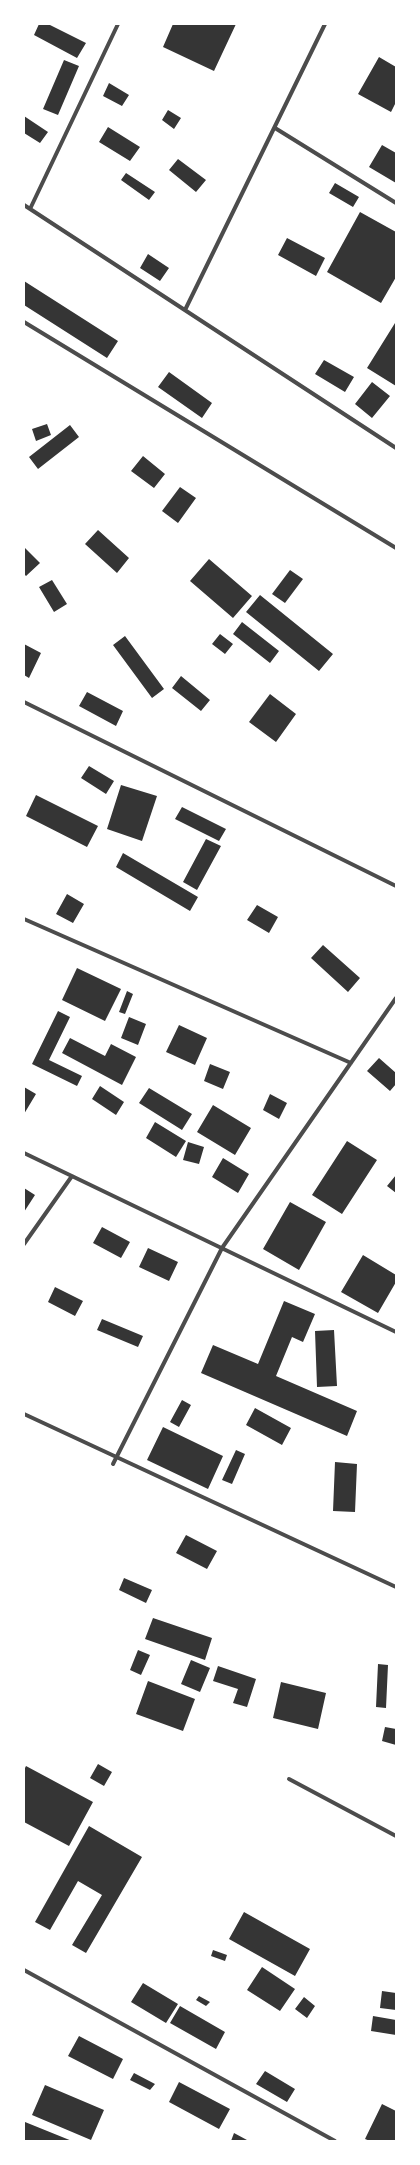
<!DOCTYPE html>
<html>
<head>
<meta charset="utf-8">
<style>
	body { margin:0 }
	#map { position:relative; width:420px; height:2165px; overflow:hidden; background:#fff; font-family:Figtree,sans-serif }
	canvas { display:block }
	.frame { position:absolute; inset:0; border:25px solid #fff; pointer-events:none }
</style>
</head>
<body>
<div id="map">
<canvas width="420" height="2165"></canvas>
<div class="frame"></div>
</div>
<script>
const g = document.querySelector('canvas').getContext('2d');
g.lineJoin = 'round';
function paint(path, color) {
  g.fillStyle = color;
  g.fill(path, 'evenodd');
}
function poly(rows) {
  const path = new Path2D();
  for (const r of rows) {
    path.moveTo(r[0], r[1]);
    for (let i = 2; i < r.length; i += 2) path.lineTo(r[i], r[i + 1]);
  }
  return path;
}
function stroke(path, color, width, dash) {
  g.strokeStyle = color;
  g.lineWidth = width;
  g.lineCap = dash ? 'butt' : 'round';
  g.setLineDash(dash || []);
  g.stroke(path);
}
const building = poly([
	[39,24,48,24,86,43,77,58,34,35],
	[173,24,236,24,214,71,163,47],
	[379,57,396,67,396,102,391,112,358,94],
	[64,60,79,66,58,115,43,109],
	[109,83,129,95,122,106,103,96],
	[168,110,181,118,174,129,162,120],
	[24,116,48,132,40,143,24,133],
	[108,127,140,147,130,161,99,142],
	[382,145,396,153,396,183,369,167],
	[178,159,206,180,196,192,169,170],
	[126,173,155,192,149,200,121,180],
	[335,183,359,197,353,207,329,193],
	[360,212,396,232,396,277,381,303,327,272],
	[287,238,325,258,316,276,278,255],
	[148,254,169,268,160,281,140,268],
	[24,281,118,341,107,358,24,305],
	[395,323,396,324,396,386,367,368],
	[324,360,354,377,345,392,315,374],
	[169,372,212,403,202,418,158,387],
	[372,382,390,396,372,418,355,404],
	[47,424,51,435,36,441,32,429],
	[70,425,79,437,38,469,29,457],
	[143,456,165,474,154,488,131,471],
	[180,487,196,498,178,523,162,511],
	[98,530,129,558,117,573,85,544],
	[24,547,40,563,26,576,24,574],
	[209,559,252,596,233,618,190,581],
	[290,570,303,579,285,603,272,594],
	[52,580,67,604,54,612,39,587],
	[260,595,333,654,319,671,246,612],
	[242,622,279,651,270,663,233,634],
	[220,634,233,644,225,654,212,644],
	[125,636,164,689,152,698,113,645],
	[24,644,41,653,29,678,24,675],
	[181,676,210,700,201,711,172,688],
	[87,692,123,711,116,726,79,706],
	[270,694,296,714,276,742,249,722],
	[89,766,114,781,106,794,81,778],
	[121,785,157,796,142,841,107,829],
	[36,795,98,826,87,847,26,816],
	[182,807,226,829,219,841,175,819],
	[206,839,221,846,197,890,183,882],
	[123,853,198,897,190,911,116,867],
	[67,894,84,904,73,923,56,914],
	[257,905,278,917,269,933,247,920],
	[323,945,360,978,348,992,311,958],
	[77,968,121,989,105,1021,62,1000],
	[127,991,133,994,125,1014,119,1012],
	[58,1011,70,1017,49,1060,82,1076,77,1086,32,1064],
	[129,1017,146,1024,138,1045,121,1038],
	[179,1025,207,1038,195,1065,166,1052],
	[70,1038,105,1056,111,1044,136,1057,122,1085,62,1053],
	[379,1058,396,1073,396,1084,390,1091,367,1071],
	[210,1064,230,1072,223,1089,204,1081],
	[100,1086,124,1102,116,1115,92,1099],
	[24,1087,36,1094,24,1114],
	[149,1088,192,1114,182,1130,139,1103],
	[270,1094,287,1103,279,1119,263,1110],
	[213,1105,251,1128,235,1155,197,1132],
	[155,1122,186,1141,176,1157,146,1138],
	[347,1141,377,1160,342,1214,312,1195],
	[188,1142,204,1147,199,1164,183,1160],
	[223,1158,249,1174,238,1193,212,1177],
	[396,1175,396,1193,387,1186],
	[24,1188,35,1195,24,1212],
	[290,1202,326,1222,299,1270,263,1249],
	[102,1227,130,1242,121,1258,93,1243],
	[148,1248,178,1262,169,1281,139,1267],
	[363,1255,396,1275,396,1282,378,1313,341,1292],
	[55,1287,83,1301,75,1316,48,1302],
	[284,1301,315,1314,303,1342,292,1337,276,1376,357,1411,347,1436,201,1373,213,1345,258,1364],
	[102,1319,143,1336,138,1347,97,1330],
	[334,1330,337,1386,317,1387,315,1331],
	[182,1400,191,1405,179,1427,170,1422],
	[255,1408,291,1428,282,1445,246,1425],
	[163,1427,223,1456,208,1489,147,1460],
	[236,1450,245,1454,232,1484,222,1480],
	[335,1462,357,1464,355,1512,333,1511],
	[186,1535,217,1551,207,1569,176,1553],
	[124,1578,152,1590,146,1603,119,1590],
	[153,1618,212,1638,205,1660,145,1639],
	[138,1650,150,1655,141,1675,130,1670],
	[191,1660,210,1668,200,1692,181,1684],
	[378,1664,388,1665,386,1708,376,1707],
	[218,1666,256,1679,247,1707,233,1703,238,1689,213,1681],
	[148,1681,195,1699,183,1731,136,1714],
	[281,1682,326,1693,318,1729,273,1718],
	[385,1727,396,1729,396,1745,382,1741],
	[98,1764,112,1772,104,1786,90,1778],
	[26,1766,93,1802,69,1846,24,1822,24,1770],
	[89,1826,142,1857,86,1953,72,1945,102,1895,78,1881,50,1930,35,1922],
	[244,1912,310,1949,295,1976,229,1939],
	[213,1950,227,1955,225,1961,211,1956],
	[262,1967,295,1989,280,2011,247,1990],
	[143,1983,178,2004,166,2023,131,2002],
	[382,1991,396,1993,396,2010,380,2008],
	[199,1996,210,2002,206,2006,196,2000],
	[304,1997,315,2006,307,2018,295,2009],
	[180,2006,225,2032,216,2049,170,2023],
	[373,2016,396,2020,396,2035,371,2031],
	[79,2036,123,2059,113,2079,68,2056],
	[265,2071,295,2089,287,2102,256,2084],
	[134,2073,155,2084,150,2090,130,2080],
	[179,2082,230,2109,219,2129,169,2102],
	[45,2085,104,2110,91,2140,32,2115],
	[382,2104,396,2111,396,2141,370,2141,365,2139],
	[25,2122,72,2141,24,2141],
	[234,2133,247,2140,247,2141,231,2141]
]);
const minor = poly([
	[275,128,396,203],
	[24,205,396,448],
	[30,209,118,24],
	[185,310,325,24],
	[24,322,396,548],
	[24,702,396,886],
	[24,919,351,1063],
	[24,1153,396,1332],
	[24,1244,72,1176],
	[24,1414,396,1587],
	[113,1464,222,1248,396,998],
	[289,1779,396,1836],
	[24,1970,335,2141]
]);
paint(building, '#353535');
stroke(minor, '#4c4c4c', 4);
</script>
</body>
</html>
